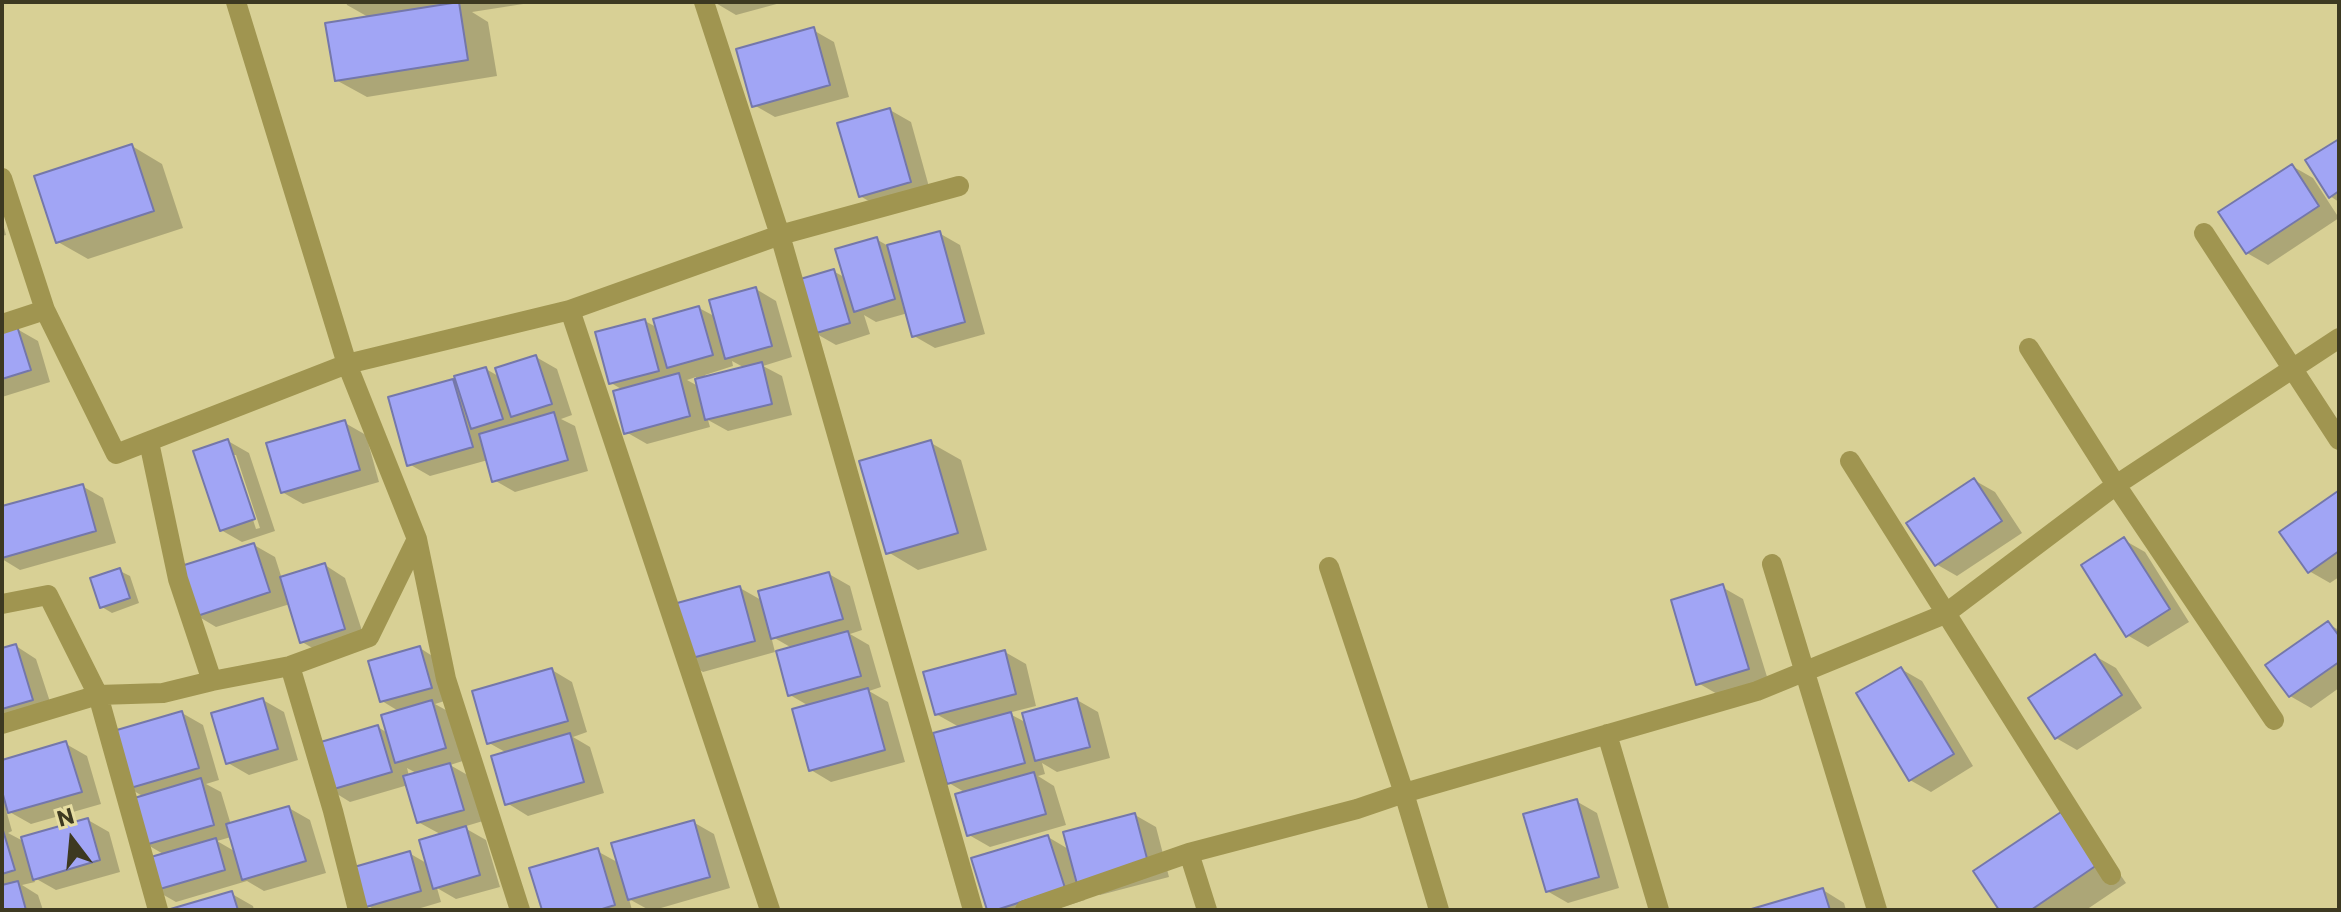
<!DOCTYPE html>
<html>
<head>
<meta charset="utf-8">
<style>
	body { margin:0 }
	#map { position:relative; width:2341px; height:912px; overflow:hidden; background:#d8d095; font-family:Commissioner,sans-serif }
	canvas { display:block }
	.frame { position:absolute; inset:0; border:4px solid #3d3921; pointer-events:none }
	.north { position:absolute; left:32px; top:800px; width:80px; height:80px; -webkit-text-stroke:6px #e6dda2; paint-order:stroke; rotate:344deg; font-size:22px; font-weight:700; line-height:32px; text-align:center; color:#3d3921 }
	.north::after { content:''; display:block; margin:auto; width:28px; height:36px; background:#3d3921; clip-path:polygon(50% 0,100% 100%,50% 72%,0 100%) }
</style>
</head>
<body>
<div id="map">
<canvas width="2341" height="912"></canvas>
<div class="frame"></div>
<div class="north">N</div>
</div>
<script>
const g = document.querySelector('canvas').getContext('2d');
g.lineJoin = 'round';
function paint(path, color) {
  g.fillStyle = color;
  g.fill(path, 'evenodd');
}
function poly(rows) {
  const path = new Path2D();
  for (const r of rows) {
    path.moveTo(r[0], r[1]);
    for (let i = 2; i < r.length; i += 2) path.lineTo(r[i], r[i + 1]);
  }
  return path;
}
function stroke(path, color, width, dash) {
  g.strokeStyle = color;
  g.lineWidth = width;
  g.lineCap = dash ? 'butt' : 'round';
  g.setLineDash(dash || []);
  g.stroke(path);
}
const shadow = poly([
	[346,2,536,2,472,12,488,22,497,76,367,97,336,80,370,18,347,5],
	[714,2,784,2,736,15],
	[813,30,834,42,849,97,775,117,754,105],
	[890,110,911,122,931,194,881,208,860,196],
	[2339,141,2339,202,2330,196],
	[132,146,162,164,183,228,88,259,58,242],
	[2292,166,2313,178,2339,218,2268,265,2247,253],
	[2,220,6,235,2,236],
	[939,233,960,245,985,334,935,348,914,336,908,313,876,322,864,315,870,334,836,345,815,333,833,271,846,278,876,239,890,247],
	[756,289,776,301,792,357,763,366,782,376,792,415,728,431,708,420,710,427,647,444,626,432,623,390,611,383,645,321,658,328,699,308,716,317],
	[732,361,745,368,706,378,705,375,733,366],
	[696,377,698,386,687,380],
	[17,329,38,341,50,382,2,397,2,333],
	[536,357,557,369,572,415,561,419,575,426,588,471,515,492,494,480,488,460,430,476,409,464,453,381,459,384,486,369,500,377],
	[345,423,366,435,379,482,303,504,282,492],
	[228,441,249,453,275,531,242,542,221,530],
	[232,455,236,455,260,528,256,529],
	[931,443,961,460,987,550,918,570,888,552],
	[1974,480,1995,492,2022,533,1957,576,1936,564],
	[82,486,103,498,116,543,20,570,2,559,2,508],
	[2338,493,2339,577,2330,583,2309,571,2282,533],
	[2124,540,2145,552,2189,622,2148,647,2127,635],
	[254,545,275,557,282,579,325,565,345,578,365,640,323,654,302,642,290,604,216,627,196,615],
	[120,571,130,576,139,603,112,613,102,607],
	[829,574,850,586,862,630,850,634,869,645,881,687,869,691,888,702,905,762,831,782,811,770,809,706,790,695,792,648,771,636,775,652,703,672,683,660,740,588,763,601],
	[1722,587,1743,599,1768,680,1719,695,1698,683],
	[2328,624,2339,630,2339,688,2311,708,2290,696],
	[16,646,36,659,53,711,18,722,2,713,2,651],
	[420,648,440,661,451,699,435,704,453,714,466,760,450,765,471,777,483,821,463,827,486,840,500,887,456,899,437,888,441,902,414,910,375,910,367,905,409,853,428,864,442,835,418,822,408,785,350,802,329,789,378,727,389,734,400,712,382,701],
	[407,768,418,774,409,776],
	[1005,652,1026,664,1036,706,1008,713,1027,723,1077,700,1098,712,1110,758,1057,772,1042,763,1045,774,1038,776,1054,786,1066,825,990,847,969,835,966,793,949,783,961,728,936,714],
	[2095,656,2116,668,2142,708,2077,750,2056,738],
	[1901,669,1922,681,1973,766,1931,792,1910,780],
	[552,670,572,682,587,732,573,737,590,747,604,793,528,816,507,803,507,753,489,743],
	[263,700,284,712,298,760,249,775,228,763],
	[182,713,203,725,219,780,206,784,221,792,231,825,289,808,310,820,326,873,264,891,247,881,176,902,155,890,165,855,146,844,144,797,129,788],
	[231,837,236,852,217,841],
	[66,744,87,756,101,804,31,824,6,810,12,831,8,833,25,842,88,820,109,832,120,872,56,890,33,877,35,882,22,885,38,895,43,910,2,910,2,791,4,793,2,762],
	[1576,801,1597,813,1619,888,1568,903,1547,891],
	[1135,815,1156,827,1169,877,1100,895,1079,883,1085,900,1053,910,989,910,1048,837,1070,850],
	[693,822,714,834,730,888,654,910,649,910,629,899,632,910,544,910,597,851,619,863],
	[2091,832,2126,883,2086,910,2001,910],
	[1823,890,1844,903,1846,910,1755,910],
	[232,894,253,906,254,910,175,910]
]);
const building = poly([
	[459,2,468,60,335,81,325,23,459,2],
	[814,27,830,85,752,107,736,49,814,27],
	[890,108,911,182,859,197,837,123,890,108],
	[2339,139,2339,191,2329,198,2305,160,2339,139],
	[132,144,154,211,56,243,34,176,132,144],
	[2292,164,2319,206,2246,254,2218,212,2292,164],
	[940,231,965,322,912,337,887,245,940,231],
	[877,237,895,299,854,312,835,249,877,237],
	[834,269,850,323,813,334,797,280,834,269],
	[756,287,772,346,725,359,709,300,756,287],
	[699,306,713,355,667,368,653,319,699,306],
	[645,319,659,371,609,384,595,332,645,319],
	[17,326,31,370,2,379,2,331,17,326],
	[536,355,552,404,511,417,495,368,536,355],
	[762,362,772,404,705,420,695,379,762,362],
	[486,367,503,419,471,429,454,376,486,367],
	[679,373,690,416,624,434,613,391,679,373],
	[453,379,473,447,407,466,388,397,453,379],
	[554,412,568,460,492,482,479,434,554,412],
	[345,420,360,470,281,493,266,443,345,420],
	[228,439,255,519,220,531,193,451,228,439],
	[931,440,958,533,886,554,859,461,931,440],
	[1974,478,2002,521,1935,566,1906,523,1974,478],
	[83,484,96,531,2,558,2,506,83,484],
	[2338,491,2339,551,2308,573,2279,532,2338,491],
	[2124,537,2170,609,2126,637,2081,565,2124,537],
	[254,543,270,592,194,617,178,567,254,543],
	[325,563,345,629,300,643,280,577,325,563],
	[120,568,130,598,100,608,90,578,120,568],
	[829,572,843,619,771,639,758,591,829,572],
	[1723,584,1749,669,1696,685,1671,600,1723,584],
	[740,586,755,641,681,661,666,606,740,586],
	[2328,621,2339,636,2339,662,2289,697,2265,665,2328,621],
	[848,631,861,676,788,696,776,651,848,631],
	[16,644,33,700,2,709,2,648,16,644],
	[420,646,432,688,380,702,368,661,420,646],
	[1005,650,1016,694,935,715,923,672,1005,650],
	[2095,654,2122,695,2055,739,2028,698,2095,654],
	[1901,667,1954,754,1909,781,1856,693,1901,667],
	[552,668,568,721,487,744,472,691,552,668],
	[868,688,885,750,809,771,792,709,868,688],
	[263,698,278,749,226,764,211,713,263,698],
	[1077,698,1090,747,1035,761,1022,713,1077,698],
	[432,700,446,748,395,763,381,715,432,700],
	[182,711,199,768,127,789,110,732,182,711],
	[1011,712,1025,763,947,784,933,733,1011,712],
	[378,725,392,772,327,791,314,744,378,725],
	[570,733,584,782,505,805,491,756,570,733],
	[66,741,82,792,8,813,2,791,2,760,66,741],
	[450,763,464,810,417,823,403,776,450,763],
	[1034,772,1046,814,967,836,955,794,1034,772],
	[201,778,214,825,145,845,131,799,201,778],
	[1577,799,1599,877,1546,892,1523,814,1577,799],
	[289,806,306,861,242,880,226,824,289,806],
	[2061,812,2097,865,2031,910,1999,910,1973,871,2061,812],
	[1135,813,1149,866,1077,884,1063,832,1135,813],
	[88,818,100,860,33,880,21,837,88,818],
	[694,820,710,877,628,900,611,843,694,820],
	[466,826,480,875,433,889,419,840,466,826],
	[2,827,15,870,2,874,2,827],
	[1048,835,1065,888,996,910,987,910,971,858,1048,835],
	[216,838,225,870,153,891,144,859,216,838],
	[598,848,615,905,599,910,542,910,529,868,598,848],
	[410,851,421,891,366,907,354,867,410,851],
	[18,881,26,910,2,910,2,885,18,881],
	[1823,888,1830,910,1748,910,1823,888],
	[232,891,238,910,167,910,232,891]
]);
const street = poly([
	[236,2,347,364,417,539,446,679,520,910],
	[704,2,780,235,973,910],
	[2,178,45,310,116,454,347,364,570,310,780,235,959,186],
	[2204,233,2339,440],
	[570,310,770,910],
	[2,324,45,310],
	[2029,348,2116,485,2274,720],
	[149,442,178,579,212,681],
	[1850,461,2111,875],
	[1772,564,1877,910],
	[1329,567,1404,793,1439,910],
	[2,604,48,595,98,695,158,910],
	[290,666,333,811,358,910],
	[2,724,98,695,163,693,212,681,290,666,369,637,417,539],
	[1607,734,1659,910],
	[1189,853,1207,910],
	[1025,910,1189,853,1357,809,1404,793,1757,691,1945,614,2116,485,2339,338]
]);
paint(shadow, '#0003');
paint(building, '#a1a5f5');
stroke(building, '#7477aa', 2);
stroke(street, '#a09550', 20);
</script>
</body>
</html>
